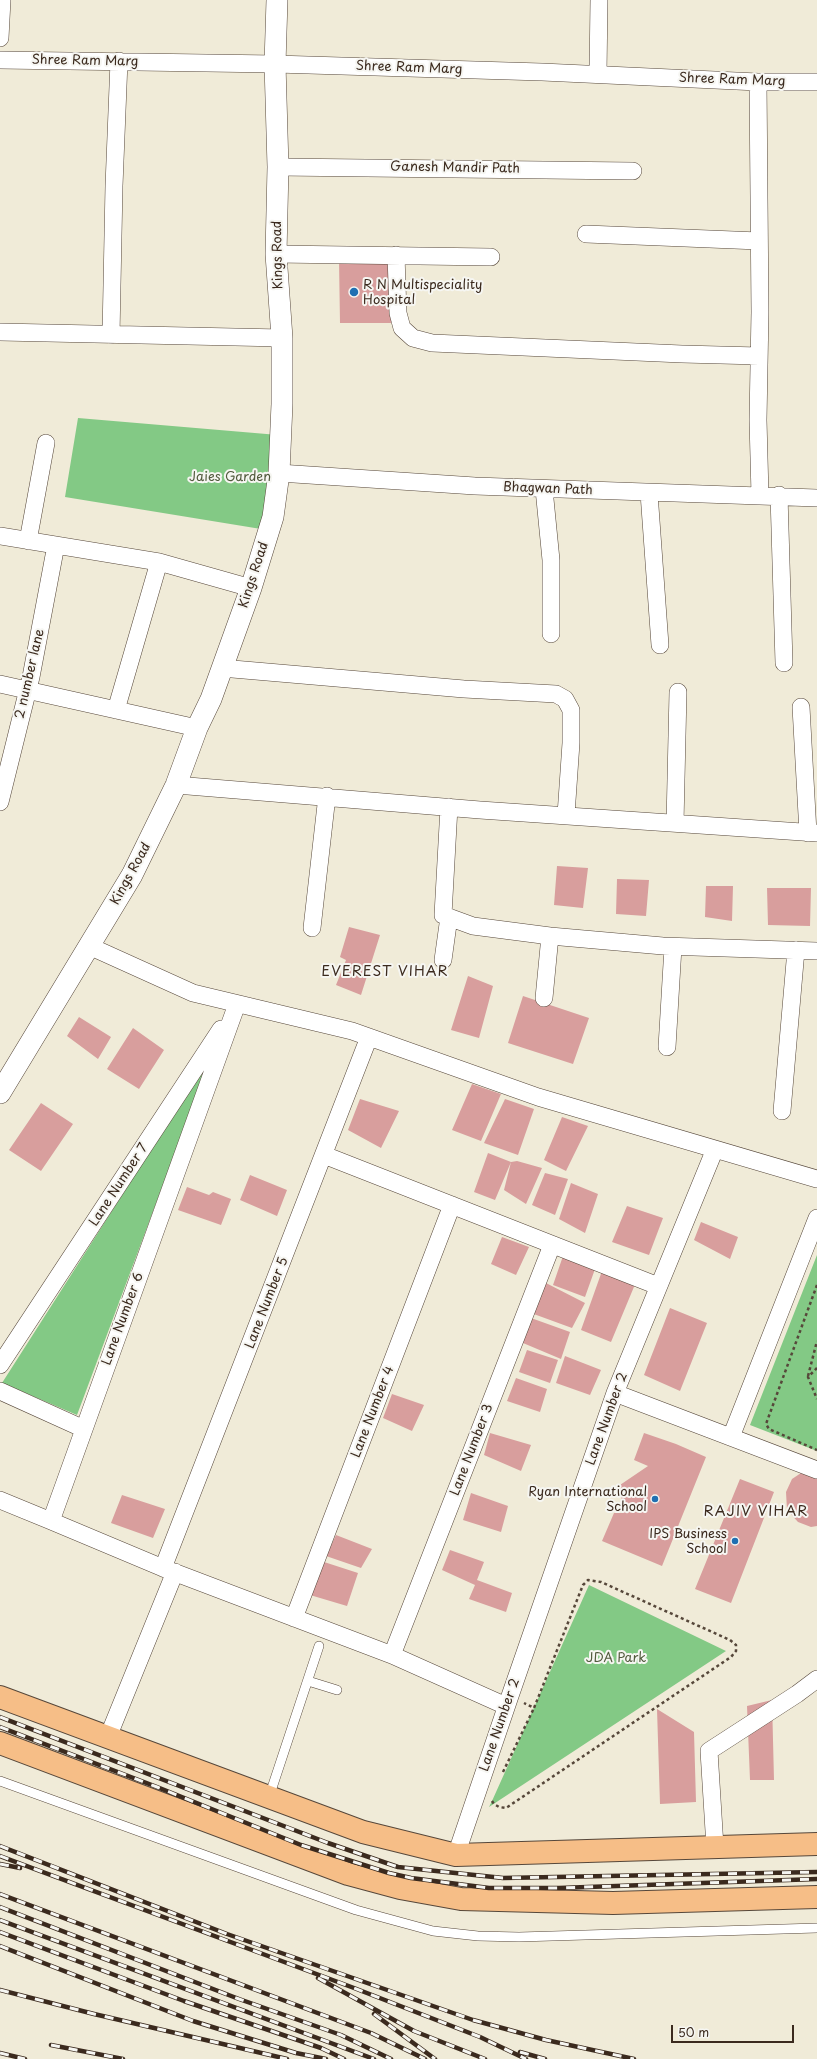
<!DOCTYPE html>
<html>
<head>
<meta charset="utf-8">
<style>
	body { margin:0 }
	#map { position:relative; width:817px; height:2059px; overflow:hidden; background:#f0ebd8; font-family:"Playpen Sans",sans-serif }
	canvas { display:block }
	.scale { position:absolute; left:671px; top:2025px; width:123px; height:18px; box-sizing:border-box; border:2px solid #3b2a1e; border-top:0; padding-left:5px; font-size:12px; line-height:14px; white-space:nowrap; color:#3b2a1e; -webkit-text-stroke:3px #f6f6f2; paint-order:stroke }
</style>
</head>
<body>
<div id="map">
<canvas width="817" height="2059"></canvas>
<div class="scale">50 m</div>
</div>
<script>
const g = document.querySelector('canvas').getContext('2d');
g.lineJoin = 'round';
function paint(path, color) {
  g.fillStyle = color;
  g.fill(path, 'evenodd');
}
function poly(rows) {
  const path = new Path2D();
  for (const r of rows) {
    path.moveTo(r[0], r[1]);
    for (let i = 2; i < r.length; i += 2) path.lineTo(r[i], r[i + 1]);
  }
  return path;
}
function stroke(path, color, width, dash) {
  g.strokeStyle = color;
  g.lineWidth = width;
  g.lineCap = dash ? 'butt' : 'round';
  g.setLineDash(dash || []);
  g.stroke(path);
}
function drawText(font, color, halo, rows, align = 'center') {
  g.font = font + ' "Playpen Sans",sans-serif';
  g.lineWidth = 4;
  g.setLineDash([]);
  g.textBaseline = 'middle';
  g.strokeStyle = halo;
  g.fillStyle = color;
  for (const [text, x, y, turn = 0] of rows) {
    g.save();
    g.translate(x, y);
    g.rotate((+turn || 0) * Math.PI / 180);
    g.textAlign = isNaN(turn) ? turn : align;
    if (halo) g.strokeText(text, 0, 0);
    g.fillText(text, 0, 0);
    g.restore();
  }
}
const green = poly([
	[78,418,290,436,261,529,65,497],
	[211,1056,77,1415,2,1383],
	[817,1255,817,1451,750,1425],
	[589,1585,726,1651,489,1807,492,1801]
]);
const building = poly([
	[339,259,391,259,391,323,340,323],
	[557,866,588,868,583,908,554,905],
	[617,879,649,880,646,916,616,914],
	[706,886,733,886,732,921,705,917],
	[767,888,811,888,810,926,768,925],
	[349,927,380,935,361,995,336,985,346,960,340,957],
	[468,976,493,986,479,1038,451,1030],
	[523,996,589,1018,573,1064,508,1043],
	[79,1017,111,1037,98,1059,67,1036],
	[133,1028,164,1050,139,1089,107,1069],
	[472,1084,501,1094,481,1141,452,1130],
	[360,1099,399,1111,381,1148,348,1130],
	[505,1099,534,1109,518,1155,484,1143],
	[41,1103,73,1124,41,1171,9,1150],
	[562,1117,588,1126,566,1171,544,1160],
	[488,1153,511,1162,495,1200,474,1192],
	[517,1161,542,1168,526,1204,504,1190,511,1162],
	[545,1173,568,1179,555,1215,532,1205],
	[250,1175,287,1190,277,1216,240,1200],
	[571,1183,598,1194,585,1233,559,1219],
	[187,1187,209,1195,213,1192,231,1199,221,1225,178,1210],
	[627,1206,663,1218,649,1255,612,1242],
	[701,1222,738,1237,730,1259,694,1240],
	[502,1237,529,1247,516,1275,491,1264],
	[563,1256,595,1269,585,1297,553,1285],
	[602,1271,636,1282,611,1342,581,1330],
	[544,1282,585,1303,572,1328,531,1313],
	[670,1308,707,1323,680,1391,644,1375],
	[531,1318,570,1332,561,1359,523,1343],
	[527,1350,558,1360,550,1383,519,1372],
	[565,1356,601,1370,590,1395,556,1383],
	[516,1378,547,1389,540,1412,507,1401],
	[392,1394,424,1405,412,1431,383,1418],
	[490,1433,531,1445,521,1471,484,1455],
	[644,1433,676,1444,706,1457,662,1566,602,1541,614,1513,623,1513,620,1485,648,1466,634,1460],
	[804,1471,817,1476,817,1526,811,1527,798,1522,787,1510,786,1492,792,1479],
	[740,1479,774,1492,731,1603,695,1589],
	[471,1493,508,1506,501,1532,463,1520],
	[122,1495,165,1509,153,1538,111,1523],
	[336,1535,372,1549,361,1568,326,1556],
	[450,1550,484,1562,477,1580,512,1593,506,1612,469,1599,475,1585,442,1570],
	[321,1561,358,1573,347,1606,310,1595],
	[772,1700,774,1780,750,1780,747,1706],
	[657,1709,694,1732,696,1802,660,1804]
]);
const path = poly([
	[817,1285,766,1424,769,1429,817,1450],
	[817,1368,808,1377,817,1399],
	[808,1376,817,1341],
	[503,1772,534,1708],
	[492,1801,494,1804,499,1807,506,1808,731,1657,736,1651,736,1645,730,1640,601,1582,588,1580,583,1585,534,1708,524,1703]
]);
const service = poly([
	[308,1681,337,1690],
	[0,1781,356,1910,433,1931,478,1936,519,1937,817,1928],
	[269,1797,319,1646]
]);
const minor = poly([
	[0,38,2,0],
	[0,60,275,64,542,72,758,82,817,82],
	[598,74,599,0],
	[758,82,760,312,758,420,760,495],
	[278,167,633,171],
	[586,234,759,241],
	[276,254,491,257],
	[396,255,398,313,402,328,413,338,432,343,682,354,759,356],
	[0,332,282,338],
	[111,335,114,186,119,61],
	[279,473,475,486,817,498],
	[544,489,551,560,551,634],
	[649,493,660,645],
	[779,495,784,663],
	[0,536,159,562,251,588],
	[28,541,46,443],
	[221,668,464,689,556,694,565,699,571,710,571,743,566,815],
	[0,684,197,728],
	[801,707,808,833],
	[116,710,159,562],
	[176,785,480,810,817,833],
	[0,802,31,677,56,545],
	[449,807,443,915,473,926,550,936,663,946,817,951],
	[675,823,678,692],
	[312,928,327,796],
	[89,946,193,993,352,1031,538,1097,817,1179],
	[443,960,449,917],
	[544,998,550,936],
	[237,1004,51,1521,163,1568,392,1655,506,1706],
	[667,1047,673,947],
	[782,1111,796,950],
	[324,1155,658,1286],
	[0,1365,221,1029],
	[0,1391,84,1429],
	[615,1393,817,1470],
	[731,1437,817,1218],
	[0,1500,51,1521],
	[163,1568,369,1037],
	[294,1618,452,1205],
	[392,1655,552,1245],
	[108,1737,175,1572],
	[715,1847,709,1751,797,1694,817,1679],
	[456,1855,510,1696,615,1393,715,1149]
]);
const tertiary = poly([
	[0,1093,132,875,176,785,197,728,211,699,251,588,273,517,279,473,282,404,282,338,276,254,278,167,275,64,277,0]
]);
const primary = poly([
	[0,1697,363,1832,456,1855,817,1844],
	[0,1743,348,1874,400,1888,461,1899,613,1903,817,1897]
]);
const rail = poly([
	[0,1717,328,1843,398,1867,503,1878,817,1872],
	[0,1727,157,1787,301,1845,389,1873,411,1878,489,1888,559,1888,817,1879],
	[0,1846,227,1934,473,2020,546,2040,634,2059],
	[0,1856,354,1988,480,2037,526,2059],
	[0,1864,20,1868],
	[0,1894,371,2033,425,2059],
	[0,1907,239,1999,341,2035,391,2059],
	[0,1920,374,2059],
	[0,1932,184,2001,321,2048,344,2059],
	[0,1946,193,2021,296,2053,326,2059],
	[318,1978,414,2031,485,2059],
	[0,1990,94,2014,287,2059],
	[374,2014,435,2059],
	[51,2045,123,2059],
	[520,2052,545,2059],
	[0,2053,25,2059]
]);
const markers = [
	[354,292,5,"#1f6fb2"],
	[655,1499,4,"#1f6fb2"],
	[735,1541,4,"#1f6fb2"]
];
const streetNames = [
	["Shree Ram Marg",85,61,1],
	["Shree Ram Marg",409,68,2],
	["Shree Ram Marg",732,80,2],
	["Ganesh Mandir Path",455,168,1],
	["Kings Road",278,255,-91],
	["Bhagwan Path",548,489,2],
	["Kings Road",254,575,-72],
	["2 number lane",30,674,-77],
	["Kings Road",131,874,-61],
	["Lane Number 7",119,1185,-57],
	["Lane Number 5",267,1303,-69],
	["Lane Number 6",123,1319,-70],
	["Lane Number 4",373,1412,-69],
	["Lane Number 2",607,1419,-70],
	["Lane Number 3",472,1450,-69],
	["Lane Number 2",500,1725,-71]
];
const poiNames = [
	["R N Multispeciality",363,285,"left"],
	["Hospital",363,300,"left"],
	["Ryan International",647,1492],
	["School",647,1507],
	["IPS Business",727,1534],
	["School",727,1549]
];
const parkNames = [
	["Jaies Garden",230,477],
	["JDA Park",616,1658]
];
const neighbourhoodNames = [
	["EVEREST VIHAR",385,972],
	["RAJIV VIHAR",756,1512]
];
paint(green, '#83c985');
paint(building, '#d89e9d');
stroke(service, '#56473a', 10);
stroke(minor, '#56473a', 18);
stroke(tertiary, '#56473a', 22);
stroke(primary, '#56473a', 24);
stroke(path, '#56473a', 2.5, [3, 3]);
stroke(service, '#fff', 9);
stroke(minor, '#fff', 17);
stroke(tertiary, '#fff', 21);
stroke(primary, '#f6be87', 22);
stroke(rail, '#3b2a1e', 4.5);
stroke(rail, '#f6f6f2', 3, [9]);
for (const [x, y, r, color] of markers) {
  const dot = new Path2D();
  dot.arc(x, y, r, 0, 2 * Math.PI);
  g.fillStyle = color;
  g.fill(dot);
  stroke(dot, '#f6f6f2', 1.5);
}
drawText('13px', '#3b2a1e', '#f6f6f2', streetNames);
drawText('13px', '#3b2a1e', '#f6f6f2', poiNames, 'right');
drawText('13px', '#515a3d', '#f6f6f2', parkNames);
g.letterSpacing = '1px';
drawText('14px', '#3b2a1e', '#f6f6f2', neighbourhoodNames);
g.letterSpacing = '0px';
</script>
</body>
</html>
